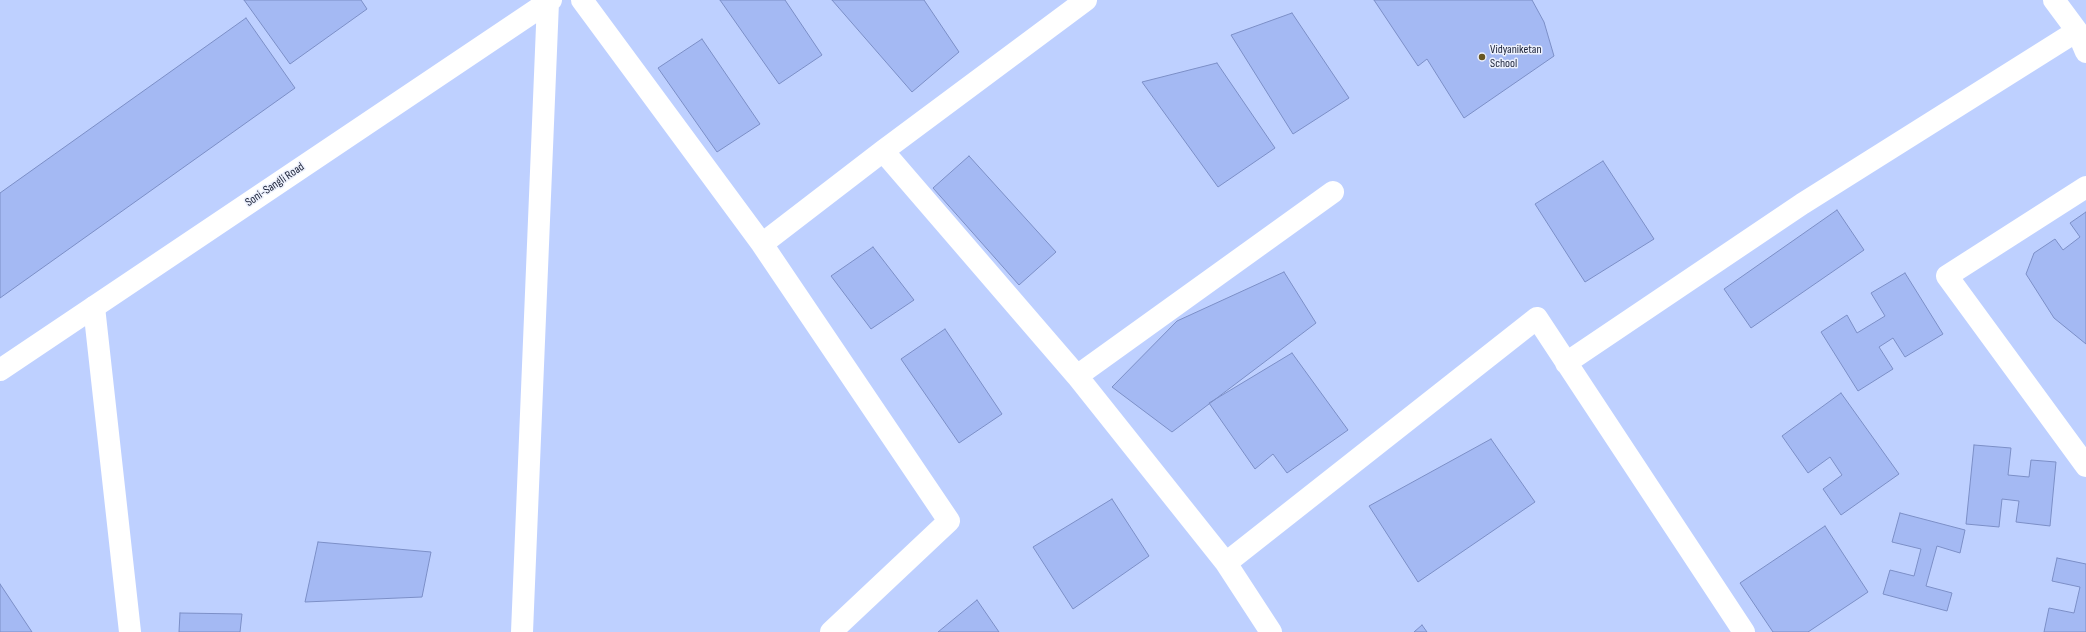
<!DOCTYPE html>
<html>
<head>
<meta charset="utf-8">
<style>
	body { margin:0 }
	canvas { display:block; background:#bed0ff }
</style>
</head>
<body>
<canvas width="2086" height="632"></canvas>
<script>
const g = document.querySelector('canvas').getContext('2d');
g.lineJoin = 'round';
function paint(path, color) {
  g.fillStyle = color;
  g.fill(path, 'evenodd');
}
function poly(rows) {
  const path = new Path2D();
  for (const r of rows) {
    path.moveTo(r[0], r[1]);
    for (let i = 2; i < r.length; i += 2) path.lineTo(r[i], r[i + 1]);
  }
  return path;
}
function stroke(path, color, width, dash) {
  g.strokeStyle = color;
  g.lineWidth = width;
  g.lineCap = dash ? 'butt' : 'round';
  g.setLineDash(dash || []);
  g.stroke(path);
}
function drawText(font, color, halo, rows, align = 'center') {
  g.font = font + ' "Sofia Sans Condensed",sans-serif';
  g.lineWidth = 3;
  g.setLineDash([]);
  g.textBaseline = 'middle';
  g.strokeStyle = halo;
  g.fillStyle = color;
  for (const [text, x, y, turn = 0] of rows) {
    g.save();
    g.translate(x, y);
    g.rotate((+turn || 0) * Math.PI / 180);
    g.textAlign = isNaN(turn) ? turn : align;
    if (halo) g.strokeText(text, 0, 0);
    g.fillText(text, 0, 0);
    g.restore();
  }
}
const building = poly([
	[244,0,361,0,367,9,290,64,244,0],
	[720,0,785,0,822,55,779,84,720,0],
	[832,0,924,0,959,52,912,92,832,0],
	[1374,0,1532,0,1544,22,1554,56,1464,118,1427,59,1418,66,1374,0],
	[1292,13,1349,98,1293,134,1231,35,1292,13],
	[246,18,295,88,0,298,0,193,246,18],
	[702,39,760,124,717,152,658,68,702,39],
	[1217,63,1275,148,1218,187,1142,82,1217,63],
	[969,156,1056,252,1019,285,933,188,969,156],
	[1603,161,1654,239,1585,282,1535,204,1603,161],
	[1837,210,1864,250,1751,328,1724,289,1837,210],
	[2086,212,2086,344,2054,318,2026,274,2034,253,2055,239,2063,250,2080,237,2070,223,2086,212],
	[873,247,914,300,871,329,831,276,873,247],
	[1284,272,1316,323,1172,432,1112,387,1177,321,1284,272],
	[1905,273,1943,334,1905,357,1893,338,1879,347,1893,369,1858,391,1821,332,1847,315,1857,333,1885,316,1871,293,1905,273],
	[945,329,1002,414,959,443,901,359,945,329],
	[1292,353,1348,430,1287,473,1273,454,1255,469,1209,403,1292,353],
	[1841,393,1899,474,1841,515,1823,489,1842,475,1830,457,1808,473,1782,436,1841,393],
	[1491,439,1535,502,1418,582,1369,506,1491,439],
	[1974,445,2011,448,2008,475,2029,477,2031,460,2056,462,2050,526,2016,522,2019,501,2002,499,1999,527,1966,524,1974,445],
	[1112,499,1149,556,1073,609,1033,547,1112,499],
	[1900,513,1965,530,1960,553,1937,546,1926,586,1952,593,1947,611,1883,594,1890,570,1914,576,1921,549,1892,542,1900,513],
	[1825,526,1868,592,1808,632,1773,632,1740,583,1825,526],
	[318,542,431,552,422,597,305,602,318,542],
	[2057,558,2086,564,2086,632,2044,632,2049,608,2074,613,2080,587,2052,581,2057,558],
	[0,584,32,632,0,632,0,584],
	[977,600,999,632,938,632,977,600],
	[180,613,242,614,240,632,179,632,180,613],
	[1422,625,1427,632,1414,632,1422,625]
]);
const minor = poly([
	[582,0,762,244],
	[2054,0,2077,31,2086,52],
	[883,151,1077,376],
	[2086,187,1947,276,2086,466],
	[1333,192,1077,376,1226,563,1537,318,1744,632],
	[94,307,130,632],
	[1566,363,1802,204,2077,31],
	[1226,563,1271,632],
	[831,632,949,521,762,244,883,151,1086,0]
]);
const primary = poly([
	[0,370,551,0],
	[522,632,548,2]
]);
const markers = [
	[1482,57,4,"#685624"]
];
const poiNames = [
	["Vidyaniketan",1490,50],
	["School",1490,64]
];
const streetNames = [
	["Soni-Sangli Road",275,185,-34]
];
paint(building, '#a4b9f3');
stroke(building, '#7c8fc7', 1);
stroke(minor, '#fff', 22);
stroke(primary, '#fff', 22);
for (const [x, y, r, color] of markers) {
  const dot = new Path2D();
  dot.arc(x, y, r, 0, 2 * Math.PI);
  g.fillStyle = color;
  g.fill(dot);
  stroke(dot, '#edf1fd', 1.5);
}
drawText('12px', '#1b2238', '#edf1fd', poiNames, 'left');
drawText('12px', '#1b2238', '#edf1fd', streetNames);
</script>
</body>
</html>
